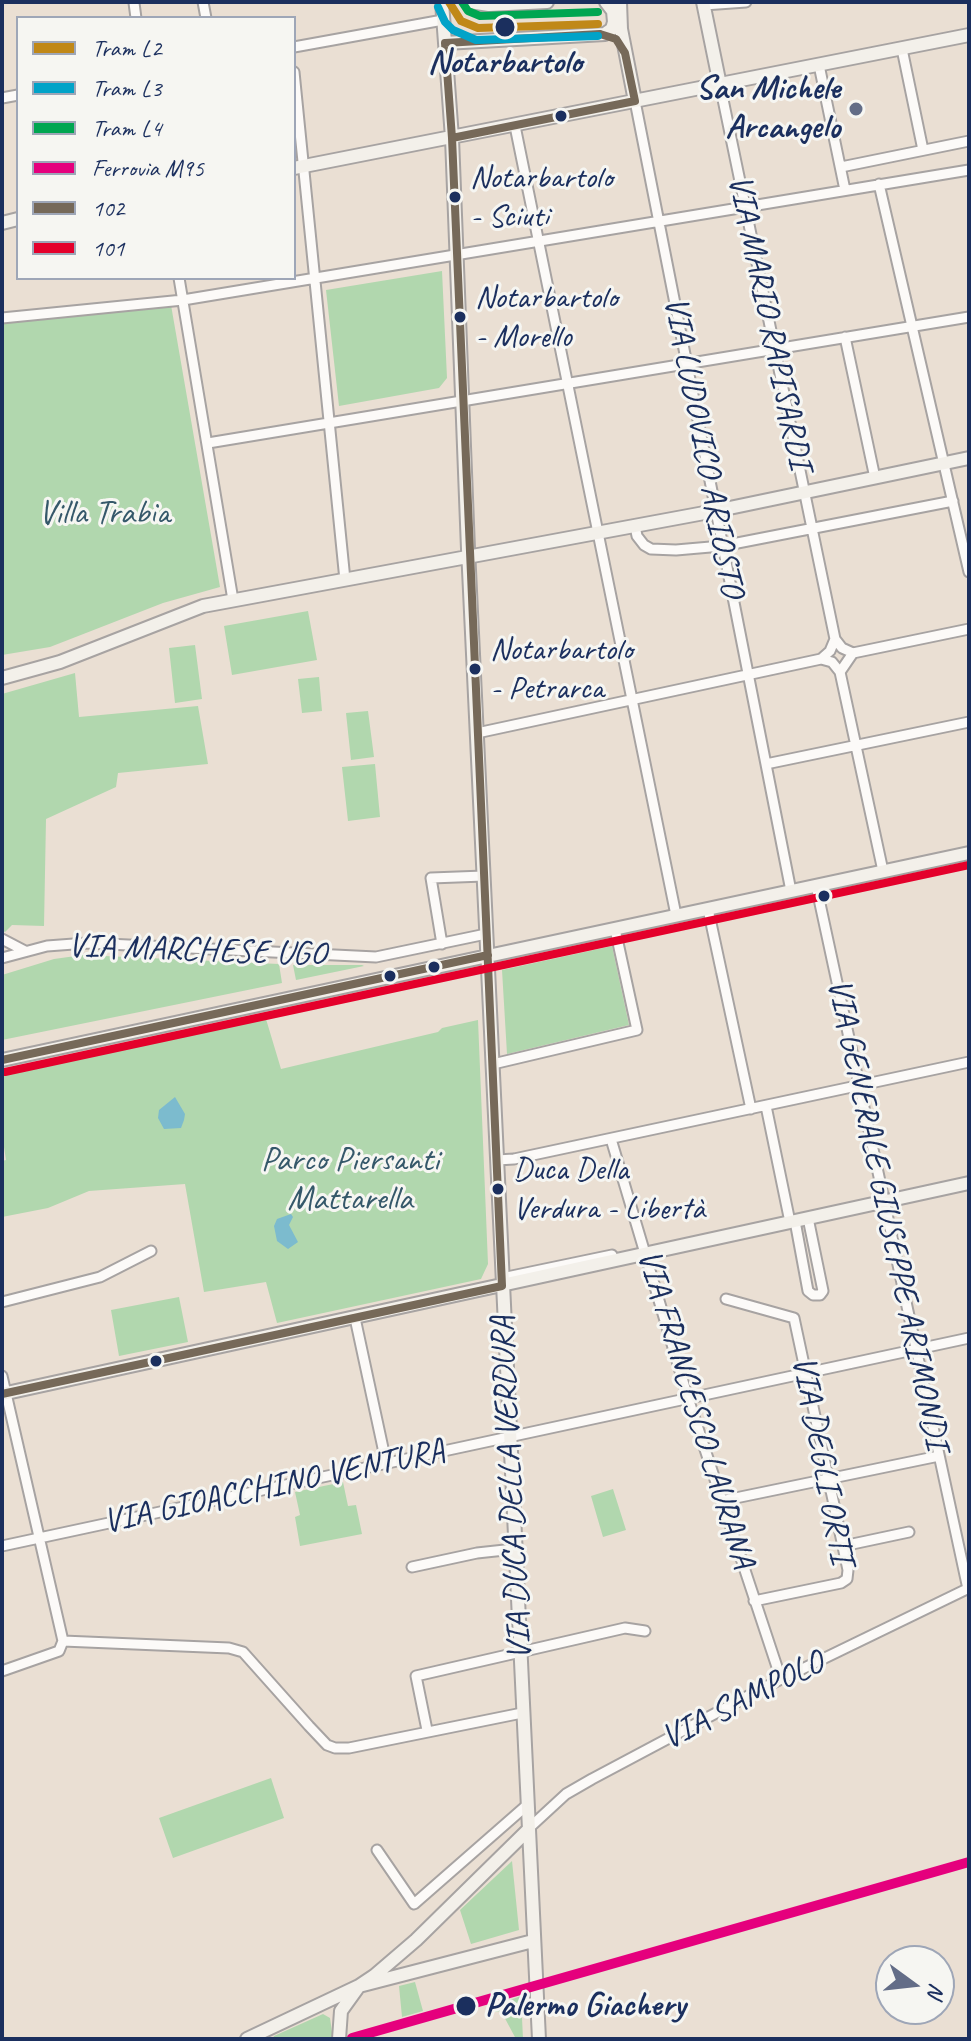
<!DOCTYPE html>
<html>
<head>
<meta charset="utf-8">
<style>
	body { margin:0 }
	#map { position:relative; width:971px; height:2041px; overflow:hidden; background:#eadfd3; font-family:Caveat,sans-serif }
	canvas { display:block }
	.frame { position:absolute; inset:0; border:4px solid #1b2f5e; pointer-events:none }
	.legend { position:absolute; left:16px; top:16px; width:280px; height:264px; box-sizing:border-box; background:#f6f6f2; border:2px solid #9ea6b7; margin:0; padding:10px 14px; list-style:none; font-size:24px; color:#1b2f5e }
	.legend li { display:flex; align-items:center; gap:16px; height:40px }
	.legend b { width:40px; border:2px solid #9ea6b7 }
	.north { position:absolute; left:875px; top:1945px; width:80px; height:80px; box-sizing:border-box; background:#f6f6f2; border:2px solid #9ea6b7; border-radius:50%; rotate:105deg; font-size:22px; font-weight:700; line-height:32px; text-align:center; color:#1b2f5e }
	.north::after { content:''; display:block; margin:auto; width:28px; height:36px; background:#636d87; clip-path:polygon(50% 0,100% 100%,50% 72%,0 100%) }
</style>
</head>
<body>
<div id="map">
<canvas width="971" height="2041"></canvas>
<div class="frame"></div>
<ul class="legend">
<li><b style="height:10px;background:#c08818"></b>Tram L2</li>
<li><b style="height:10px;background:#01a3c8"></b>Tram L3</li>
<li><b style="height:10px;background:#00a651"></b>Tram L4</li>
<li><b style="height:10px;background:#e5007d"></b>Ferrovia M95</li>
<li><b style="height:10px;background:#766959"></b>102</li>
<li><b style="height:10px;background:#e4002b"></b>101</li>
</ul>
<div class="north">N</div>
</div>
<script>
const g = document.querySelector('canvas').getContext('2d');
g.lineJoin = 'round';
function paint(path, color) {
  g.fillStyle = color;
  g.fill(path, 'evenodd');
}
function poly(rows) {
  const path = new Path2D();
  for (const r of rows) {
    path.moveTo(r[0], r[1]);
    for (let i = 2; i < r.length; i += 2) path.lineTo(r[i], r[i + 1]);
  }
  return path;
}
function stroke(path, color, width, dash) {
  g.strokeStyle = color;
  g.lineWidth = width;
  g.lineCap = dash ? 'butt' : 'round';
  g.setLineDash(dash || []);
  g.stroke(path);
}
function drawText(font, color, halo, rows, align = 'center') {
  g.font = font + ' Caveat,sans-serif';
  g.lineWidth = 6;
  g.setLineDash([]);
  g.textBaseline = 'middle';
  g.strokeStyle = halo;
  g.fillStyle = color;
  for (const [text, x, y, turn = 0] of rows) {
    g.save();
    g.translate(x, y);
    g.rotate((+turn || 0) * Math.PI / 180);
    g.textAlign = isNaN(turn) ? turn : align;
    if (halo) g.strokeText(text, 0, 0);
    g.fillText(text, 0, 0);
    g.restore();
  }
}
const green = poly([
	[442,271,447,378,439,388,339,406,326,290],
	[171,305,220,587,163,603,50,647,2,655,2,322],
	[308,611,317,660,232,675,224,626],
	[195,645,202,699,175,703,169,648],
	[75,673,79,717,198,706,208,764,118,773,116,787,46,819,44,926,12,925,5,932,2,930,2,694],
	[319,677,322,711,302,713,298,679],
	[368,711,374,757,351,760,346,713],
	[375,764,380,817,348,821,342,767],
	[612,946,629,1025,507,1054,502,970],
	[83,955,279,964,282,983,2,1040,2,975,54,959],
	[293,965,362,965,364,966,296,980],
	[266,1019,281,1069,438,1032,442,1028,478,1020,488,1264,481,1279,277,1323,266,1282,204,1292,185,1184,89,1191,48,1208,2,1217,2,1161,6,1160,2,1134,2,1076],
	[179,1297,188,1342,119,1356,111,1310],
	[343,1482,348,1506,356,1505,362,1534,300,1546,295,1517,300,1515,295,1492],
	[613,1489,626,1530,603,1537,591,1496],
	[271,1778,284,1818,173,1858,159,1818],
	[512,1861,519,1930,471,1944,460,1910],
	[415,1982,423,2011,402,2017,399,1986],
	[521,1996,523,2039,516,2039,501,2011,489,2013,487,2008],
	[323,2014,330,2018,333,2039,273,2039,274,2036]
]);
const water = poly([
	[175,1097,185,1114,184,1120,181,1128,164,1129,158,1118,159,1110],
	[291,1214,293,1217,289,1225,298,1242,288,1249,277,1241,274,1226,277,1219]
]);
const street = poly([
	[203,2,206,18],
	[134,3,136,18],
	[704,5,746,2],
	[294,47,443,20],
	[902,49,923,150],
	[819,65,845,190],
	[294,72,345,580],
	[720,85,835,639,842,648,853,653],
	[2,98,18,95],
	[635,101,791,891],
	[515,126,676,915],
	[841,167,969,141],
	[879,184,969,572],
	[179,278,233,600],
	[2,318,183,300,969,170],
	[845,337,875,478],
	[208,443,969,317],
	[635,526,637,536,644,545,651,549,676,550,722,546,953,501],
	[853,653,969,629],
	[821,659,832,662,840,672,883,871],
	[840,672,853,653],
	[477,733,821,659,830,651,835,639],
	[766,764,969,722],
	[816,885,968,1589],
	[708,909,751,1109],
	[2,939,25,951],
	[442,944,431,878,484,876],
	[2,958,47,946,87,943,376,957,486,934],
	[493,1064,637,1030,615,929],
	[766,1106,790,1222],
	[611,1139,688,1398,781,1679],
	[497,1160,514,1159,969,1062],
	[795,1221,808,1291,813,1295,820,1295,823,1291,808,1218],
	[502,1278,612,1255],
	[726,1299,794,1318,848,1570,847,1579,841,1583,754,1601],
	[2,1302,100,1277,151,1251],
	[355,1318,386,1462],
	[2,1376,63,1641],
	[721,1501,939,1456],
	[2,1546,969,1338],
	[843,1546,909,1532],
	[412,1567,477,1553,514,1549],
	[63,1641,229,1648,243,1652,309,1726,327,1745,335,1748,349,1748,522,1713],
	[2,1671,59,1651,63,1641],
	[427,1730,416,1676,625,1628,645,1631],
	[528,1829,566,1794,592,1779,763,1688,969,1588],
	[377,1850,414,1904,526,1806]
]);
const secondary = poly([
	[442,2,452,138,468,549,539,2039],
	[470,2,489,5,547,2],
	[620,2,621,29,635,101],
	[703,2,720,85],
	[445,43,605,34,612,29,614,22,613,11,606,2],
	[294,168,969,35],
	[2,223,18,219],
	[2,678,60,662,203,606,715,511,969,458],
	[2,1060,969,853],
	[2,1394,969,1183],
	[247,2039,359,1986,374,1976,416,1940,528,1830],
	[339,2039,341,2011,359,1986,533,1941]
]);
const bus1 = poly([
	[600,34,616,39,625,53,635,101,452,138,445,43,600,34],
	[2,1060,488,955],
	[2,1394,502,1286,452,138]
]);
const bus2 = poly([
	[5,1072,969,865]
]);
const rail1 = poly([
	[352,2038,969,1862]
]);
const tram1 = poly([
	[449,2,461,21,478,28,598,24]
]);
const tram2 = poly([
	[438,7,445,22,453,30,476,40,598,36]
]);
const tram3 = poly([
	[462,2,468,11,480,16,598,12]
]);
const markers = [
	[505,27,11,"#1b2f5e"],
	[856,109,8,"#636d87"],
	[561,116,7,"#1b2f5e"],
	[455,197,7,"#1b2f5e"],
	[460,317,7,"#1b2f5e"],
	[475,669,7,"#1b2f5e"],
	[824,896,7,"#1b2f5e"],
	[434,967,7,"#1b2f5e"],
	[390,976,7,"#1b2f5e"],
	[498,1189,7,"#1b2f5e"],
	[156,1361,7,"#1b2f5e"],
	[466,2006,11,"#1b2f5e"]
];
const busNames = [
	["Notarbartolo",470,179],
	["- Sciuti",470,218],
	["Notarbartolo",475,299],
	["- Morello",475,338],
	["Notarbartolo",490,651],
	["- Petrarca",490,690],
	["Duca Della",513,1171],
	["Verdura - Libertà",513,1210]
];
const stopNames = [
	["Notarbartolo",505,63],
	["Palermo Giachery",485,2006,"left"]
];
const poiNames = [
	["San Michele",840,89],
	["Arcangelo",840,128]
];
const streetNames = [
	["VIA MARIO RAPISARDI",769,322,78],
	["VIA LUDOVICO ARIOSTO",703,447,79],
	["VIA MARCHESE UGO",197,951,2],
	["VIA GENERALE GIUSEPPE ARIMONDI",887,1214,78],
	["VIA FRANCESCO LAURANA",695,1409,73],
	["VIA DEGLI ORTI",822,1460,79],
	["VIA GIOACCHINO VENTURA",274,1487,-12],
	["VIA DUCA DELLA VERDURA",512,1488,-93],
	["VIA SAMPOLO",743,1701,-27]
];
const parkNames = [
	["Villa Trabia",104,514],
	["Parco Piersanti",350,1161],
	["Mattarella",350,1200]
];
paint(green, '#b1d7ae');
paint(water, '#7cbbce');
stroke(street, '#a7a3a2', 13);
stroke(secondary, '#a7a3a2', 16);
stroke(street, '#fcfaf8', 9);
stroke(secondary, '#f3f0ea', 12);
stroke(bus1, '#766959', 8);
stroke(bus2, '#e4002b', 8);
stroke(rail1, '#e5007d', 10);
stroke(tram1, '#c08818', 8);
stroke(tram2, '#01a3c8', 8);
stroke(tram3, '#00a651', 8);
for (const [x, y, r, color] of markers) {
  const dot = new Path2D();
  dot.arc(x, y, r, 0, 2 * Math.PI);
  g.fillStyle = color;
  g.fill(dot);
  stroke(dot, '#f6f6f2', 3);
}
drawText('32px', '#1b2f5e', '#f6f6f2', busNames, 'left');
drawText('bold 34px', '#1b2f5e', '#f6f6f2', stopNames);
drawText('bold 34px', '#1b2f5e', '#f6f6f2', poiNames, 'right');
drawText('34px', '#1b2f5e', '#f6f6f2', streetNames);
drawText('34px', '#35586a', '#f6f6f2', parkNames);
</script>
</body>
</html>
